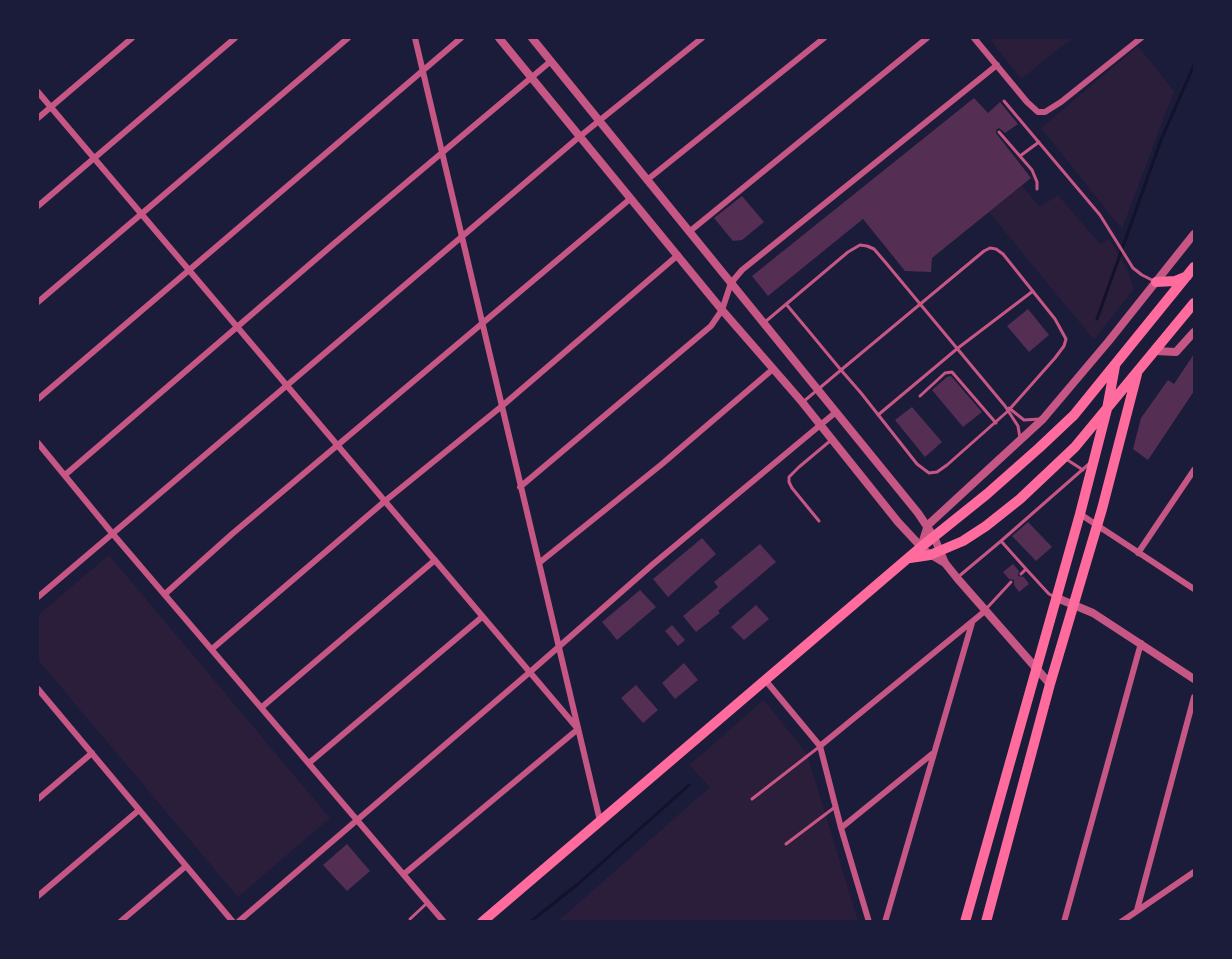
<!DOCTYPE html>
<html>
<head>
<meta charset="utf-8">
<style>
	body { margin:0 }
	#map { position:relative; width:1232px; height:959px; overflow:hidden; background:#1b1b3a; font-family:"IBM Plex Sans",sans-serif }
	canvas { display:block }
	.frame { position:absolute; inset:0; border:39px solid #1b1b3a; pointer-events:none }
</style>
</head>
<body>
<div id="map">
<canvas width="1232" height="959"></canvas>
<div class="frame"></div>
</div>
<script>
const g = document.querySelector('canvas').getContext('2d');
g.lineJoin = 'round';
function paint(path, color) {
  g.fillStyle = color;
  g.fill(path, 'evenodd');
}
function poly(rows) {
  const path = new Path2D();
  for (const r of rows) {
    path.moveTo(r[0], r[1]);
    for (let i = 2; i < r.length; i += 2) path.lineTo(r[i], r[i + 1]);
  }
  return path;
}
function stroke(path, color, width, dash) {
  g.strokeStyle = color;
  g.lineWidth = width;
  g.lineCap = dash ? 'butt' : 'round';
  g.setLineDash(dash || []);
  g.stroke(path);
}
const green = poly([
	[989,38,1072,38,1021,79],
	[1138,46,1174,91,1122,229,1041,128],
	[1022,186,1040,207,1058,195,1100,244,1109,239,1127,269,1134,289,1094,340,989,212],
	[109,555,330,818,238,897,38,660,38,615],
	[764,700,807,754,858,921,557,922,710,787,689,765]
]);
const stream = poly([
	[1097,319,1161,140,1194,65],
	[530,922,578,884,689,785]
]);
const building = poly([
	[974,98,988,113,1000,102,1018,124,1005,133,999,128,996,130,996,133,1031,178,932,258,931,272,905,271,863,219,768,296,752,276],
	[742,196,764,222,742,240,733,241,714,218],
	[1028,309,1049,335,1029,352,1007,326],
	[1194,354,1194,391,1148,460,1133,449,1141,418,1168,380,1174,384],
	[951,376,982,412,963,427,932,390,947,377],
	[912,407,942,442,925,457,895,420],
	[1028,522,1052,547,1036,561,1012,536],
	[702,538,716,554,668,597,653,579],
	[760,544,776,562,718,611,720,613,696,632,683,616,718,587,714,582],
	[1013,564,1019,571,1018,576,1024,577,1029,584,1019,592,1014,585,1014,580,1009,579,1003,572],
	[640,590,656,607,617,640,602,622],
	[756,605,769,619,744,640,731,627],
	[672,625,685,640,678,646,665,631],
	[684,663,698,680,675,699,662,683],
	[636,685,658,710,643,723,621,698],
	[347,844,370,871,347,891,323,865]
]);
const service = poly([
	[1004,101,1100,215,1133,268,1142,275,1154,281],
	[999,132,1032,170,1037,182,1037,189],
	[1020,156,1039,142],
	[786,304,807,329,826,352,841,370,861,393,917,464,929,473,937,472,947,465,1008,411,1055,358,1064,346,1066,339,1055,319,1003,254,996,249,990,248,984,251,841,370,803,402],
	[765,322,848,252,860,245,867,246,874,249,886,263,1005,406,1018,426,1020,438],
	[920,396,945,373,952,372,996,423],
	[1009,408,1024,420,1040,419],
	[878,415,958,348,1033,291],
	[1066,459,1083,470],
	[819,521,792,488,789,482,789,477,799,467,830,441],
	[1001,541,1090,463],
	[1026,569,1049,594,1055,597],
	[958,577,1001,541,1026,569,1021,574],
	[986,609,1011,582],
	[752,799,819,747],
	[786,844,835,807],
	[410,919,426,904]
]);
const minor = poly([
	[415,38,600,821],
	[974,38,1027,102,1038,112,1045,112,1061,102,1141,38],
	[38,92,578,729,404,874],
	[38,118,132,38],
	[647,180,824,38],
	[38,206,235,38],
	[689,232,927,38],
	[38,302,348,38],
	[38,399,461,38],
	[38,443,112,533,444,922],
	[65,475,330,247,551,61],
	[520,487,711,326,722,310,731,283,742,270,997,65],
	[1080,514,1194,589],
	[1138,553,1194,470],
	[539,563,662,464,773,369],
	[165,594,232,534,630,199],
	[38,597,579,137,702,38],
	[212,649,385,501,502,406,678,255],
	[766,681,820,746,841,828,869,922],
	[38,689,233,922],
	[262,707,435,560],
	[820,746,985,611],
	[309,763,482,617],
	[38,799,92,753],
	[841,828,932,754],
	[38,896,139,810],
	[1137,910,1194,697],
	[120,922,186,866],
	[238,922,530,672,652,565,836,412],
	[885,922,972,623],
	[1064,922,1141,643],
	[1121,922,1194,872]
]);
const tertiary = poly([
	[499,38,722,310,802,402,898,522,925,551,945,563],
	[532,38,918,513,934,537,945,563,957,578,1050,684],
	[1156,351,1176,352,1194,332],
	[921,547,928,525,1043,419,1108,342,1194,234],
	[1057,598,1093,613,1194,679]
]);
const primary = poly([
	[1156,282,1175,281,1187,276],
	[910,558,930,555,963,541,986,526,1020,499,1075,447,1194,303],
	[482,922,921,547,987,494,1039,448,1074,415,1194,267],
	[965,922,1080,514,1107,409,1115,366],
	[986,922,1050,684,1102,509,1137,374]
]);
paint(green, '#2a1e3b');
stroke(stream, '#12122b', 3);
paint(building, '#542f53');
stroke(service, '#c65784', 3);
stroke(minor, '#c65784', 6);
stroke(tertiary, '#c65784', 8);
stroke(primary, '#ff6b9d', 10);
</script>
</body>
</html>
